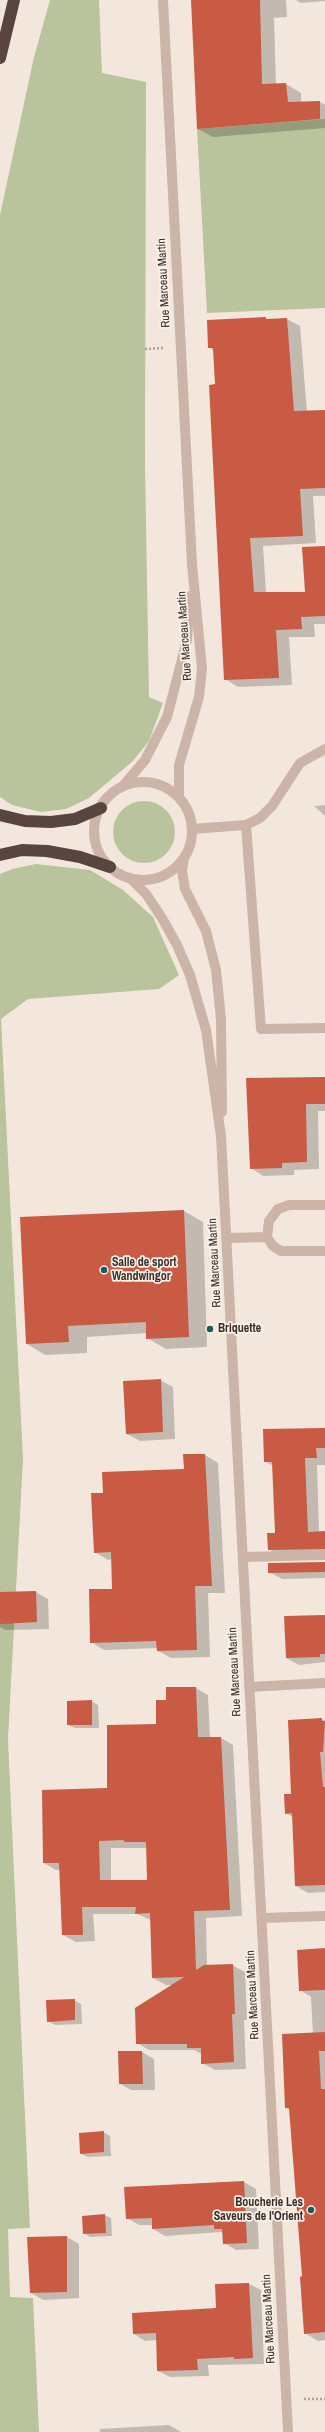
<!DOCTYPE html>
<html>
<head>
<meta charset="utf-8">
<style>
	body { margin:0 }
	canvas { display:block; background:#f3e7dd }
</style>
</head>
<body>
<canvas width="325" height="2432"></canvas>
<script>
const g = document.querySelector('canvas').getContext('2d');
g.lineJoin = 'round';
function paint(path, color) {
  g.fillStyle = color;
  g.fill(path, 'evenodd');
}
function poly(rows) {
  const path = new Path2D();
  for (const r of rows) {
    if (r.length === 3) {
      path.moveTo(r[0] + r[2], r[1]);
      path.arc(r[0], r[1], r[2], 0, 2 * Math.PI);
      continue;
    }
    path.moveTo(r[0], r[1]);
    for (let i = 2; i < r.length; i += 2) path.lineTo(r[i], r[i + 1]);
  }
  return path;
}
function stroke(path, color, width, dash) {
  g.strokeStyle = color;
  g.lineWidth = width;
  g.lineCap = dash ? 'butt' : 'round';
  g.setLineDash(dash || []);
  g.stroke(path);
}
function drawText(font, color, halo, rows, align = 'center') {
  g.font = font + ' "Archivo Narrow",sans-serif';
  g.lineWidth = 3.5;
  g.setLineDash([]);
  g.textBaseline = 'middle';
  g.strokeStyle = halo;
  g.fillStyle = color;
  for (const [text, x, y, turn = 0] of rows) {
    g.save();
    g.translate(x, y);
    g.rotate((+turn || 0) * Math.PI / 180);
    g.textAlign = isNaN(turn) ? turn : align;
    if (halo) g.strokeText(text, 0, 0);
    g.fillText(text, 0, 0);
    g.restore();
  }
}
const green = poly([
	[50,0,99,0,102,73,146,82,145,463,149,697,163,703,149,741,132,762,89,798,66,809,41,812,12,805,0,797,0,215,34,57],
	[325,119,325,308,207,313,197,129],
	[144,832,31],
	[36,864,90,870,123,890,153,917,179,975,159,989,28,999,1,1019,23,1459,8,1739,30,2228,8,2229,10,2297,33,2298,39,2432,0,2432,0,874,12,869]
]);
const shadow = poly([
	[192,0,286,0,287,17,274,18,276,85,286,84,301,93,301,103,320,102,325,105,325,128,213,137,198,129],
	[296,0,325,0,325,1,301,3],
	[287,319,300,326,307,412,325,411,325,496,313,496,316,543,263,546,266,592,306,593,325,547,325,624,314,624,315,637,289,637,292,685,238,687,225,679,214,351,209,347],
	[325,805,325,816,314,806],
	[325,1078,325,1111,318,1111,319,1169,294,1170,294,1175,263,1176,251,1168],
	[184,1211,203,1222,207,1347,166,1349,147,1338,147,1333,87,1337,87,1353,45,1355,27,1344],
	[160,1380,173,1387,175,1439,140,1441,127,1434],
	[325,1429,325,1465,317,1465,319,1532,325,1532,325,1555,281,1556,269,1549,276,1534,273,1466,265,1461],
	[205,1455,218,1463,225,1593,208,1593,210,1657,171,1658,158,1651,158,1648,104,1650,91,1642,113,1590,112,1559,108,1560,95,1552,104,1494,185,1470],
	[325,1563,325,1578,282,1579,269,1572],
	[36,1592,48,1599,49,1629,6,1630,0,1627,0,1593],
	[325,1616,325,1662,299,1665,286,1658],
	[196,1688,208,1695,210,1738,221,1738,233,1745,242,1916,206,1918,207,1966,232,1965,245,1972,247,2020,244,2020,246,2069,215,2070,202,2063,202,2054,194,2050,149,2050,137,2043,174,1985,166,1985,153,1978,151,1920,137,1914,93,1914,95,1941,76,1942,63,1935,60,1870,56,1870,44,1863,108,1789,157,1725,167,1701],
	[111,1848,147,1848,148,1881,111,1881],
	[91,1701,98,1705,99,1728,75,1728,68,1725],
	[325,1720,325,1892,308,1893,296,1886,294,1818,286,1813,292,1795,289,1721],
	[325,1950,325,2340,318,2341,305,2333,303,2277,290,2110,286,2108,313,2034,311,1997,300,1990],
	[74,2000,81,2004,82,2024,55,2025,48,2021],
	[119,2052,142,2052,154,2059,155,2090,131,2090,120,2084],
	[103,2132,110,2136,111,2156,88,2157,81,2154],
	[244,2182,256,2189,259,2249,236,2250,224,2243,223,2233,221,2232,165,2236,153,2229,153,2225,139,2225,127,2218],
	[104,2215,111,2218,112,2236,90,2237,84,2233],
	[67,2237,79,2244,79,2298,43,2300,31,2293],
	[249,2284,261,2290,264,2364,208,2365,209,2376,170,2377,158,2371,157,2340,145,2341,134,2334,217,2309,216,2285],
	[169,2425,181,2432,100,2432,100,2429]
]);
const building = poly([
	[191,0,260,0,262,84,286,83,288,102,320,101,320,119,197,129],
	[266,317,266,319,287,318,294,411,325,410,325,488,300,489,303,536,250,538,254,592,305,592,302,547,325,546,325,616,301,617,302,629,276,630,279,678,224,680,209,385,215,384,213,348,208,348,207,320],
	[325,1077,325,1104,306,1104,307,1162,282,1163,282,1168,250,1169,246,1078],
	[184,1210,189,1337,146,1339,146,1322,68,1326,69,1342,26,1344,20,1217],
	[161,1379,163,1432,126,1434,123,1381],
	[325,1428,325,1448,316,1448,317,1458,305,1458,308,1532,325,1531,325,1549,268,1550,267,1533,275,1533,272,1462,264,1462,263,1429],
	[183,1454,205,1454,212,1586,195,1586,197,1650,157,1651,156,1641,90,1643,89,1589,112,1589,111,1552,94,1553,91,1493,103,1493,102,1472,184,1469],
	[325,1562,325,1572,268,1573,268,1563],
	[36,1591,37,1622,0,1624,0,1592],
	[325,1615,325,1654,320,1654,320,1657,286,1658,284,1616],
	[166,1687,196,1687,198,1737,221,1737,230,1910,194,1911,196,1970,204,1965,233,1964,235,2014,232,2014,234,2062,201,2064,201,2048,187,2048,187,2044,136,2044,135,2008,184,1977,152,1978,150,1913,135,1914,136,1907,82,1907,83,1935,62,1935,59,1863,43,1863,42,1790,107,1788,107,1725,156,1724,156,1700,166,1700],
	[123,1840,125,1842,146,1842,147,1880,100,1880,99,1841],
	[92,1700,92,1725,67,1725,67,1701],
	[322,1718,322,1721,325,1721,323,1752,320,1752,323,1787,325,1787,325,1885,295,1886,292,1813,285,1814,284,1794,291,1794,288,1720],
	[325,1948,325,1990,299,1991,297,1950],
	[75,1999,75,2020,47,2022,46,2000],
	[325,2032,325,2051,319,2051,321,2089,325,2089,325,2332,304,2334,300,2277,302,2276,289,2108,285,2108,282,2034],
	[118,2051,142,2051,143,2084,119,2084],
	[104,2131,104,2152,80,2154,79,2133],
	[244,2181,247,2243,223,2244,222,2229,214,2229,214,2225,152,2229,152,2218,126,2219,124,2187],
	[105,2214,106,2233,83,2234,82,2216],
	[67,2236,67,2292,30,2293,27,2237],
	[249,2283,253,2358,234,2359,234,2357,197,2359,198,2370,157,2371,156,2333,133,2334,132,2313,216,2308,215,2284]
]);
const path = poly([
	[145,349,164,348],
	[304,2399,325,2399]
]);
const service = poly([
	[246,825,261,1029,325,1028],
	[325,1205,289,1205,278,1209,269,1221,267,1237,273,1246,281,1251,325,1251],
	[227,1238,267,1237],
	[243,1557,325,1555]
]);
const minor = poly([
	[192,829,246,825,260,818,272,806,300,763,325,749],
	[249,1687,325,1683],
	[262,1918,325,1916]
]);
const tertiary = poly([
	[163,0,192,564,202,669,199,697,179,765,179,798],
	[143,831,49],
	[123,786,145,760,167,717,187,640,190,596],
	[184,858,182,871,185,889,206,931,216,970,221,1019,222,1112],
	[130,878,146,894,162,918,177,945,190,975,206,1030,221,1136,288,2432]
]);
const motorway = poly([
	[0,58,14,0],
	[0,815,25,821,51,822,75,819,101,808],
	[0,855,22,850,47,851,80,857,110,867]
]);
const markers = [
	[104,1270,4,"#1c5b5a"],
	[210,1329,4,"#1c5b5a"],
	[311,2210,4,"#1c5b5a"]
];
const streetNames = [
	["Rue Marceau Martin",164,283,-93],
	["Rue Marceau Martin",185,636,-94],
	["Rue Marceau Martin",215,1263,-93],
	["Rue Marceau Martin",235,1672,-93],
	["Rue Marceau Martin",253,1995,-93],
	["Rue Marceau Martin",269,2319,-93]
];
const poiNames = [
	["Salle de sport",112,1263],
	["Wandwingor",112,1277],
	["Briquette",218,1329],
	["Boucherie Les",303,2203,"right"],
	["Saveurs de l'Orient",303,2217,"right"]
];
paint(green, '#b9c39c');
paint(shadow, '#0003');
paint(building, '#c95a44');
stroke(path, '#b89f92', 2.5, [2, 2]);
stroke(service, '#ccb5a8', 10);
stroke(minor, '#ccb5a8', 10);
stroke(tertiary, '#ccb5a8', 10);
stroke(motorway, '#59453f', 12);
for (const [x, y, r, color] of markers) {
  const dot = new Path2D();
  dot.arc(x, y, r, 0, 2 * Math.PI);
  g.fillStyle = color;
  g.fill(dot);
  stroke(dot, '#faf1e9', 1.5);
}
drawText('12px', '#382c28', '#faf1e9', streetNames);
drawText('bold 12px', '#382c28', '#faf1e9', poiNames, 'left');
</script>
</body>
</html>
